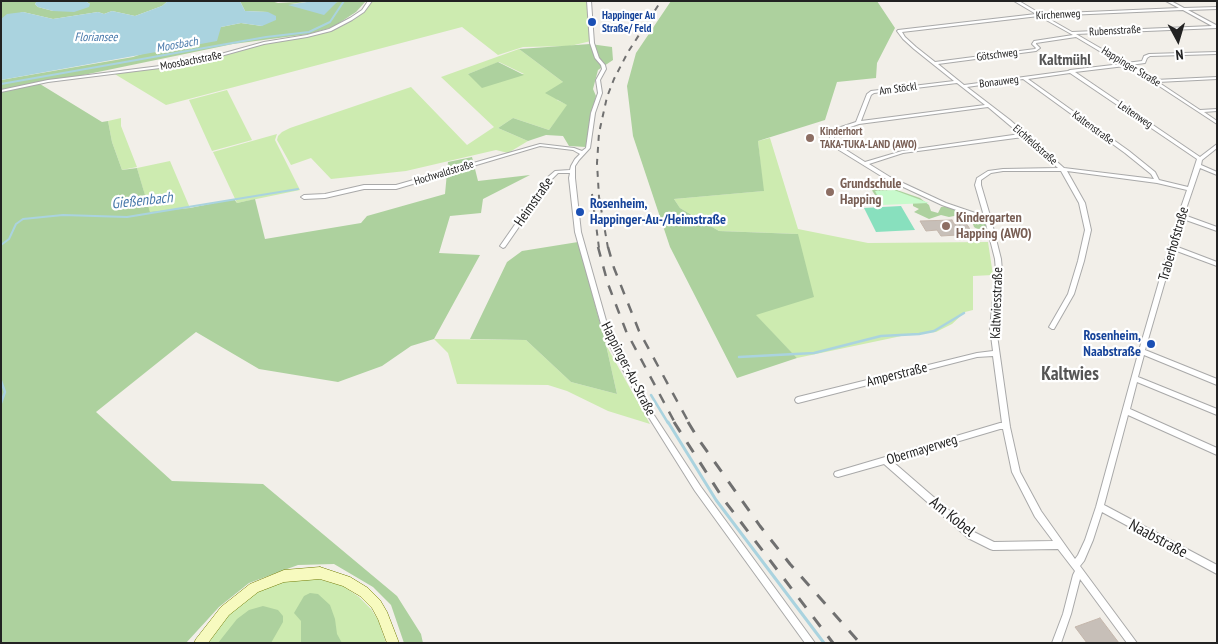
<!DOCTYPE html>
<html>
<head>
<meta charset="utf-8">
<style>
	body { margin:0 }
	#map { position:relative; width:1218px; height:644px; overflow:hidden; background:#f2efe9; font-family:"PT Sans Narrow",sans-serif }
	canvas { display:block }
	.frame { position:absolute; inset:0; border:2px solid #222; pointer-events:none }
	.north { position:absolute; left:1153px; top:15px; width:50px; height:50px; -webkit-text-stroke:4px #fff; paint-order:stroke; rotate:174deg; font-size:14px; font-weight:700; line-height:20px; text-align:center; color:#222 }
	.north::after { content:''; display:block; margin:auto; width:18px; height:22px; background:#222; clip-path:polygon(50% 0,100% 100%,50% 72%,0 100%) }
</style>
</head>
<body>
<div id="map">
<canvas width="1218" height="644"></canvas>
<div class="frame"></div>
<div class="north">N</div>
</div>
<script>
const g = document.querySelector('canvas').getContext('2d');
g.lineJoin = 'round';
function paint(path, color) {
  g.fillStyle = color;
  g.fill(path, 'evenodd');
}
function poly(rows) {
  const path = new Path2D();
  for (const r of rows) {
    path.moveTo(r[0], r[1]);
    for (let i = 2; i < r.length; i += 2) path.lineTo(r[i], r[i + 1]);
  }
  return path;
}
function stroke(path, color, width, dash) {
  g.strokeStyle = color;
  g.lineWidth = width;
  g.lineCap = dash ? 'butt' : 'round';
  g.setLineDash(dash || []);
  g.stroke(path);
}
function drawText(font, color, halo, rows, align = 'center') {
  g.font = font + ' "PT Sans Narrow",sans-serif';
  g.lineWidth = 4.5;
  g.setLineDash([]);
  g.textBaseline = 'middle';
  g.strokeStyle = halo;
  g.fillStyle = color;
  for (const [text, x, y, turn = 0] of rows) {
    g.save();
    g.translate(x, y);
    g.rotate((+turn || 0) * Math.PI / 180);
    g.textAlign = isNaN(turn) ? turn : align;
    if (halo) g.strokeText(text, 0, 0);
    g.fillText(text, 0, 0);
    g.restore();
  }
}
const grass = poly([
	[371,1,588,1,591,41,570,46,523,47,498,55,462,27,166,105,113,73,200,62,264,44,323,33,357,16],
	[519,49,563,82,557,100,568,105,549,130,513,118,498,128,528,141,508,153,496,150,406,171,331,179,311,158,291,165,277,140,278,136,282,132,290,128,411,87,467,145,494,127,441,77],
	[499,62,524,74,468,74],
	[227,90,252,140,212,151,189,100],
	[121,118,121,126,137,167,122,170,112,142,108,121],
	[277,134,275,140,300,190,237,203,213,152],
	[770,138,798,229,868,243,988,242,993,275,973,276,973,310,965,312,952,324,936,332,911,334,797,358,755,315,798,234,719,231,680,208,674,199,763,191,758,141],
	[170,161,190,208,150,213,137,168],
	[434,339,526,340,571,382,617,394,606,345,650,424,608,411,567,391,548,385,457,384,448,353],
	[318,579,343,586,359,597,371,609,378,620,386,643,209,643,216,629,229,614,256,592,284,582]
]);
const forest = poly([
	[1,1,37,1,35,4,38,7,53,11,90,4,85,1,168,1,162,6,135,16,112,11,104,14,98,12,53,19,23,12,1,19],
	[240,1,271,1,278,3,313,1,289,4,366,1,356,12,333,27,309,34,233,44,40,84,102,122,108,121,112,142,122,170,137,168,150,212,190,208,234,199,237,203,255,199,265,239,361,223,367,216,445,194,448,162,472,157,478,181,530,175,483,199,481,213,450,216,439,253,480,255,434,339,411,346,382,366,338,382,259,369,196,332,96,412,172,481,263,484,397,596,421,634,423,643,404,643,391,605,373,587,334,564,298,565,249,583,219,607,186,643,1,643,1,80,133,57,221,27,241,23,262,26,268,12,245,11],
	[671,1,877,1,895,28,877,63,876,78,837,82,825,120,758,141,764,191,674,199,680,208,719,231,798,234,814,297,756,315,797,358,737,378,670,247,633,136,627,86,636,53],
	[590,44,612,47,613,60,598,70,593,89,596,96,586,147,569,146,563,136,546,135,528,141,498,128,513,118,549,130,567,105,545,93,563,82,519,49],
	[498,62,524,75,482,88,468,74],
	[862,182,869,185,871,188,894,187,897,190,920,198,929,205,931,211,938,213,941,207,947,206,977,218,978,221,987,224,988,232,980,231,974,227,972,221,965,220,959,215,949,217,941,215,929,219,914,212,919,209,913,206,913,201,887,195,875,195,871,189,841,189,857,187],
	[578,242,606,345,617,394,571,382,526,340,470,339,507,262,522,251],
	[310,593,318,594,330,605,335,619,337,634,342,643,301,643,301,621,294,613,304,596],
	[263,606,278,610,283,616,283,622,271,643,218,643,237,619,249,610]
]);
const park = poly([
	[894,190,929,203,882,205,875,191]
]);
const pitch = poly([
	[901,206,915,230,876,232,864,208]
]);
const water = poly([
	[37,1,85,1,90,4,89,7,74,12,53,11,38,7,35,4],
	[168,1,240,1,245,11,268,12,276,16,276,20,262,26,241,23,221,27,217,41,1,80,1,19,7,14,23,12,53,19,98,12,104,14,112,11,135,16,162,6],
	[313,1,338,1,324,15,288,5]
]);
const streamFar2 = poly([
	[1,84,266,37,309,32,330,22,344,1],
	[1,245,9,239,16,224,23,219,63,215,127,217,298,189]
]);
const streamFar1 = poly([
	[739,357,814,353,881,336,919,334,934,331,964,313],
	[1,381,5,392,1,403],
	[651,395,668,423]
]);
const stream = poly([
	[668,422,716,500,824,643]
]);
const building = poly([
	[952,220,954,224,966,223,973,234,941,236,937,230,926,231,920,221,952,220],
	[1100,618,1119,643,1087,643,1075,627,1100,618]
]);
const street = poly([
	[368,1,372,1,364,12,352,20,331,31,307,37,264,44,192,64,48,82,1,92,1,90,48,80,192,62,264,42,307,35,329,29,350,18,362,10,368,1],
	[587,1,591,1,594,43,599,58,605,65,606,69,600,80,602,93,595,113,590,148,579,160,575,166,575,178,581,232,607,324,616,346,652,412,701,487,815,643,805,643,695,491,648,416,610,346,601,324,575,232,569,178,570,173,558,173,552,179,505,247,503,248,500,246,548,177,555,171,570,170,571,166,575,159,580,154,573,150,540,146,396,189,364,189,325,198,304,199,301,197,304,195,325,194,364,185,396,185,540,144,574,148,582,151,586,148,591,113,598,93,596,80,602,69,601,65,595,58,590,43,587,1],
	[1014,1,1019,1,1041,14,1179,8,1166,1,1171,1,1184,8,1217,7,1217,9,1188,10,1216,25,1217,28,1076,34,1126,63,1142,61,1144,56,1149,54,1217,52,1217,54,1150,56,1147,58,1145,63,1130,65,1155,80,1217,77,1217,79,1158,82,1200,110,1217,109,1217,111,1204,112,1217,121,1217,124,1153,82,1125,66,1075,72,1200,157,1217,144,1217,148,1202,160,1201,165,1217,172,1217,175,1200,168,1184,215,1217,227,1217,231,1183,219,1175,246,1217,262,1217,266,1174,250,1145,350,1217,379,1217,385,1144,355,1138,377,1217,409,1217,415,1137,382,1130,409,1217,448,1217,455,1128,415,1104,505,1217,565,1217,574,1102,512,1093,540,1084,561,1080,566,1137,643,1127,643,1080,579,1071,614,1061,643,1052,643,1063,614,1073,575,1075,571,1058,549,993,550,990,549,968,538,884,464,838,477,835,476,834,474,835,472,838,471,1000,423,1002,423,993,356,977,357,798,403,796,402,795,400,796,398,798,397,977,353,993,351,990,328,996,271,995,259,985,220,942,205,886,179,839,150,830,138,830,133,835,129,856,122,867,94,871,91,954,81,914,49,903,39,897,31,898,30,1036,14,1014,1],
	[1183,10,1212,26,1072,32,1044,16,1183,10],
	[1039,16,1073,35,1034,41,1032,44,1036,48,1035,49,935,62,916,47,905,37,902,32,1039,16],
	[1076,37,1121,64,1070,70,1068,71,964,85,938,64,1036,51,1040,48,1036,44,1036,43,1076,37],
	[1070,73,1197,159,1188,187,1159,180,1155,172,1129,151,1028,79,1070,73],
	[1023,79,1125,153,1151,174,1154,179,1064,168,1010,120,967,87,1023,79],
	[957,83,985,105,861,121,871,95,874,93,957,83],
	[988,107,1020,134,902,151,865,162,843,148,834,138,834,134,839,131,859,124,988,107],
	[1023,137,1058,168,1003,169,988,171,977,178,975,185,984,216,946,203,890,177,869,164,903,153,1023,137],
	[1003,171,1061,171,1079,203,1085,230,1078,261,1068,294,1049,327,1052,329,1054,329,1074,294,1084,261,1091,230,1085,203,1067,171,1157,183,1187,190,1178,216,1138,354,1096,507,1085,540,1078,555,1075,559,1041,511,1020,472,1010,427,996,328,1002,271,1001,259,991,219,981,185,981,180,991,173,1003,171],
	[1000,429,1003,429,1012,472,1035,517,1053,541,994,542,974,532,892,461,1000,429]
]);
const secondary = poly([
	[320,567,350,577,368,588,380,600,387,612,399,643,387,643,378,619,372,608,360,596,343,586,320,579,284,582,258,592,229,615,208,643,194,643,196,639,221,607,250,584,284,570,320,567]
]);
const railFar2 = poly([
	[592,194,599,248],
	[608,248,599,197,597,163,599,133,607,97,614,79,628,52,661,1]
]);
const railFar1 = poly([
	[598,247,608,284,626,331,675,423],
	[608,247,614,268,639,331,689,423]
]);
const rail = poly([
	[674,422,724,500,833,643],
	[688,422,699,440,760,526,790,564,860,643]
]);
const markers = [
	[592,22,5,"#1a4fb4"],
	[810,138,5,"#8d6e63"],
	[830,192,5,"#8d6e63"],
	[580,212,5,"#1a4fb4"],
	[946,226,5,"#8d6e63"],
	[1151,344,5,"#1a4fb4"]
];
const farStreetnames = [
	["Kirchenweg",1058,15,-3],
	["Rubensstraße",1115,31,-3],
	["Götschweg",997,55,-7],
	["Moosbachstraße",191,61,-11],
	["Happinger Straße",1131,67,31],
	["Bonauweg",999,82,-7],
	["Am Stöckl",898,89,-8],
	["Leitenweg",1135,115,34],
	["Kaltenstraße",1093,128,36],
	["Eichfeldstraße",1035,145,41],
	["Hochwaldstraße",444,173,-17]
];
const farTransitnames = [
	["Happinger Au",602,16],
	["Straße/ Feld",602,29]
];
const farEducationnames = [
	["Kinderhort",820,132],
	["TAKA-TUKA-LAND (AWO)",820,145]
];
const farWaternames = [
	["Floriansee",96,38],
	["Moosbach",177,45,-10]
];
const educationNames = [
	["Grundschule",840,184],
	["Happing",840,200],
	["Kindergarten",956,218],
	["Happing (AWO)",956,234]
];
const streetNames = [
	["Heimstraße",534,202,-55],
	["Traberhofstraße",1174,244,-74],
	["Kaltwiesstraße",997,303,-88],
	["Happinger-Au-Straße",628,369,63],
	["Amperstraße",897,375,-14],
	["Obermayerweg",922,450,-17]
];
const transitNames = [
	["Rosenheim,",590,204],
	["Happinger-Au-/Heimstraße",590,220],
	["Rosenheim,",1141,336,"right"],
	["Naabstraße",1141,352,"right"]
];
const waterNames = [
	["Gießenbach",142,201,-6]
];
const farDistrictnames = [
	["Kaltmühl",1065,60]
];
const nearStreetnames = [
	["Am Kobel",952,517,39],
	["Naabstraße",1158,539,28]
];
const districtNames = [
	["Kaltwies",1070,375]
];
paint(grass, '#cdebb0');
paint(forest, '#add19e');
paint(park, '#c8facc');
paint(pitch, '#88e0be');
paint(water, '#aad3df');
stroke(streamFar2, '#aad3df', 2);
stroke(streamFar1, '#aad3df', 2.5);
stroke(stream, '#aad3df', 3);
paint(building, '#c7bfb8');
stroke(building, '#c4b6ab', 1);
stroke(street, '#a9a9a9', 2);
stroke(secondary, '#707d05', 1);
paint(street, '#fff');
paint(secondary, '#f7fabf');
stroke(railFar2, '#707070', 2, [6, 6]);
stroke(railFar1, '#707070', 2.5, [10, 10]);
stroke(rail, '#707070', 3, [12, 12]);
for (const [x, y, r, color] of markers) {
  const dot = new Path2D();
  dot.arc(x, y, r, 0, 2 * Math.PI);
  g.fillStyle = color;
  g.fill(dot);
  stroke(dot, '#fff', 2);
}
drawText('11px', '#222', '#fff', farStreetnames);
drawText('bold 11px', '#164399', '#fff', farTransitnames, 'left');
drawText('bold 11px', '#785e54', '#fff', farEducationnames, 'left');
drawText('italic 12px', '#4a7aab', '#fff', farWaternames);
drawText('bold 14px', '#785e54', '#fff', educationNames, 'left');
drawText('14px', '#222', '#fff', streetNames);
drawText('bold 14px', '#164399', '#fff', transitNames, 'left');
drawText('italic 15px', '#4a7aab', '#fff', waterNames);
drawText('bold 16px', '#555', '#fff', farDistrictnames);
drawText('16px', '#222', '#fff', nearStreetnames);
drawText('bold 19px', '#555', '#fff', districtNames);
</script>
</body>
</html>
